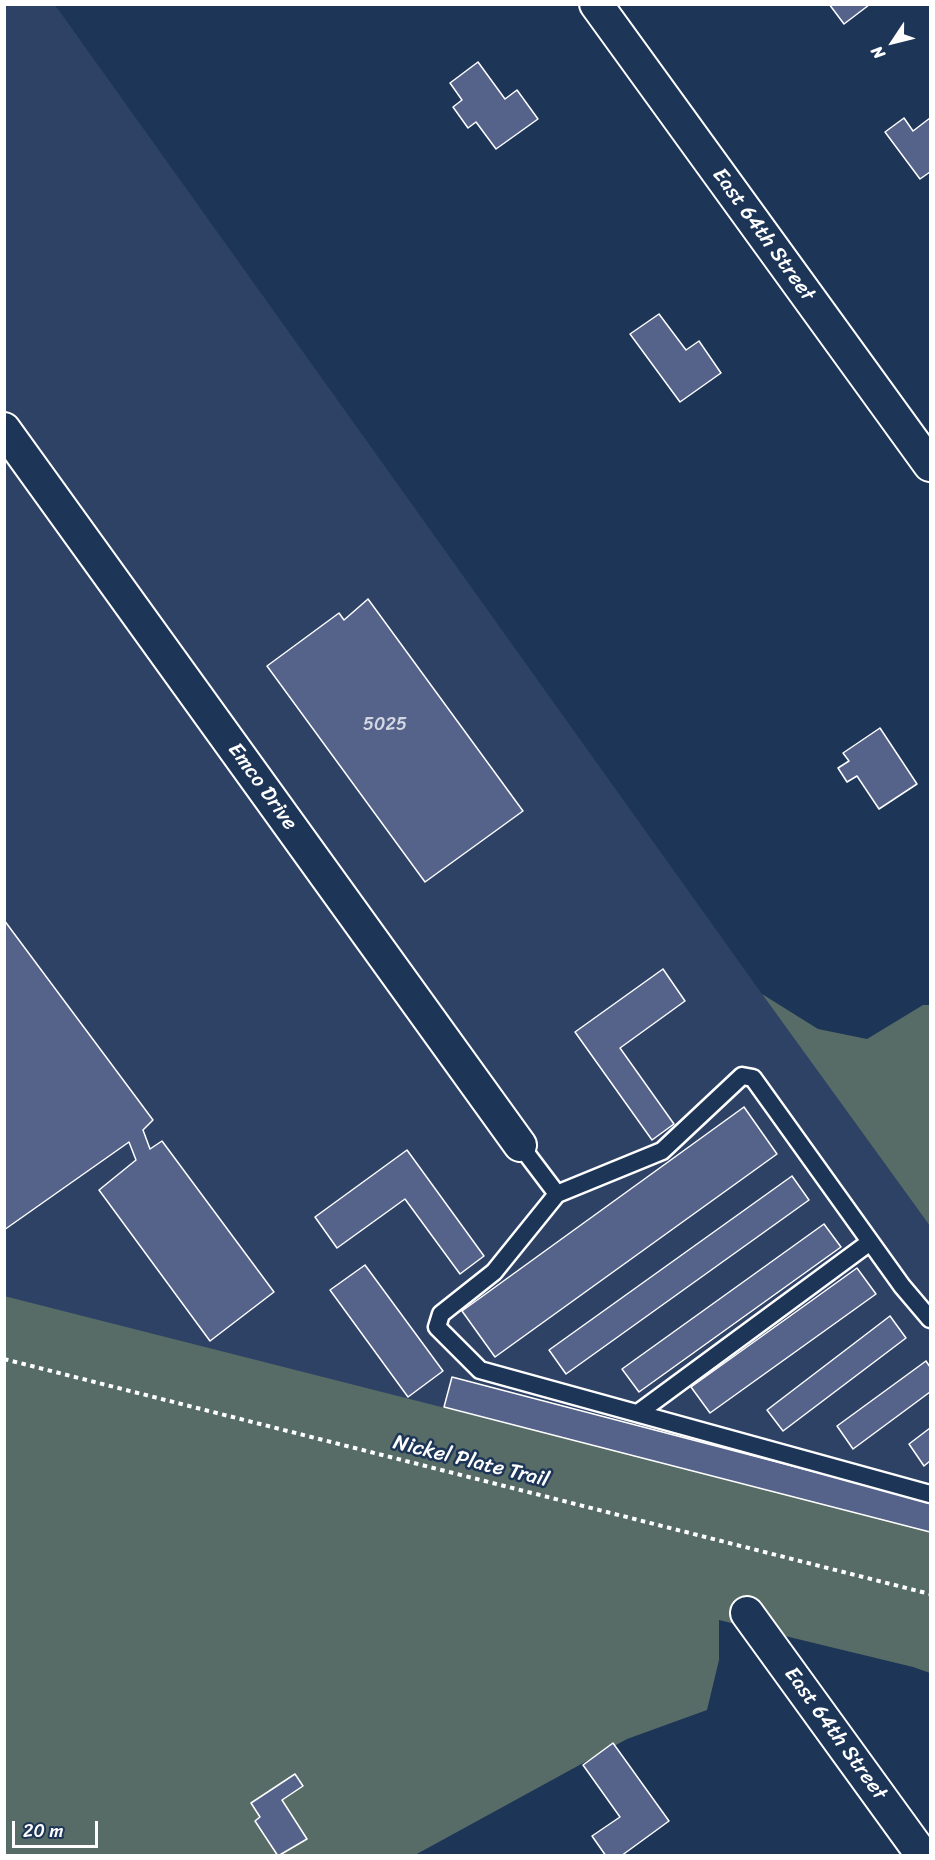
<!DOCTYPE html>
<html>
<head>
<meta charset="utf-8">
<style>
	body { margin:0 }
	#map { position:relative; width:935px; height:1860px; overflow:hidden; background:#1d3557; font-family:Sriracha,sans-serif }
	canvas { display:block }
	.frame { position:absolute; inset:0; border:6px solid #fff; pointer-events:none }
	.north { position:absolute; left:863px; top:12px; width:60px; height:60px; -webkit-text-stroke:4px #1d3557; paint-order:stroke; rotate:235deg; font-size:16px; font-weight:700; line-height:24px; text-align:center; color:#fff }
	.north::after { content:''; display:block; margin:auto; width:21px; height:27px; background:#fff; clip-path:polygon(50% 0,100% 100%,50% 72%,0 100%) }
	.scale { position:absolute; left:12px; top:1821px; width:86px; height:27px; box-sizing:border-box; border:3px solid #fff; border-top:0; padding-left:8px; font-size:18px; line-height:21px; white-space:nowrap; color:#fff; -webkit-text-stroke:4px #1d3557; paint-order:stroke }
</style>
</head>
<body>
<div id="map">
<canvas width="935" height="1860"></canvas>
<div class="frame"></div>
<div class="north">N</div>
<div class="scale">20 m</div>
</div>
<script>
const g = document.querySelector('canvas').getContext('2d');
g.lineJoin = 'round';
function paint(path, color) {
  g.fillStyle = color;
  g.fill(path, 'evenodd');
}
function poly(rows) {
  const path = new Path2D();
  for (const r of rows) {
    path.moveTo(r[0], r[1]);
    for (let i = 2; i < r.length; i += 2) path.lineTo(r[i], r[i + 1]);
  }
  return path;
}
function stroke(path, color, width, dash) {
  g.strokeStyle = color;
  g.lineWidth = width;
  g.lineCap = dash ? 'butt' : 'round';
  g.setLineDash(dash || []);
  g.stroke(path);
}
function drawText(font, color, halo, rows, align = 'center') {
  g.font = font + ' Sriracha,sans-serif';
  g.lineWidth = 5;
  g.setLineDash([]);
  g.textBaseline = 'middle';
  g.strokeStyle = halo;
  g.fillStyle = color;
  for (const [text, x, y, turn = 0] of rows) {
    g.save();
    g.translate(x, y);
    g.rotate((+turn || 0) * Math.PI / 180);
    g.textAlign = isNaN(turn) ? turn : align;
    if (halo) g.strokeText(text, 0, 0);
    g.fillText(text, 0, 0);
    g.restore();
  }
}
const built = poly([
	[4,5,55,5,762,994,930,1226,930,1531,310,1374,5,1300]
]);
const green = poly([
	[762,994,818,1029,867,1039,923,1005,930,1005,930,1226],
	[4,1296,930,1531,930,1673,913,1667,719,1620,719,1660,707,1710,627,1739,415,1855,5,1855]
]);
const building = poly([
	[829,4,869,4,869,5,844,24,829,4],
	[478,62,505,99,517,90,538,119,496,149,476,122,468,128,453,107,462,100,450,83,478,62],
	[904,118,913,131,930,118,930,172,920,179,885,132,904,118],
	[659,314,686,350,699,341,721,373,680,402,630,334,659,314],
	[368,599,523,811,425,882,267,666,339,613,344,620,368,599],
	[880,728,917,784,879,809,857,776,847,782,838,768,849,761,843,753,880,728],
	[4,920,153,1120,143,1130,150,1149,162,1141,274,1292,210,1341,99,1190,136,1160,129,1142,4,1230,4,920],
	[663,969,685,1001,620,1048,674,1124,652,1140,575,1032,663,969],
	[744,1107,777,1154,495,1357,462,1311,744,1107],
	[407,1150,484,1256,460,1274,405,1199,337,1248,315,1217,407,1150],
	[792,1176,809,1200,566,1374,549,1350,792,1176],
	[824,1224,841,1247,639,1392,622,1369,824,1224],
	[365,1265,443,1371,408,1397,330,1290,365,1265],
	[857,1268,876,1294,710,1413,691,1387,857,1268],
	[890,1316,906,1338,783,1431,767,1410,890,1316],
	[926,1361,930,1367,930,1392,853,1449,837,1426,926,1361],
	[452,1377,930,1502,930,1532,444,1407,452,1377],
	[930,1428,930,1461,924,1466,909,1444,930,1428],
	[613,1743,669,1821,621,1856,606,1856,592,1836,620,1817,583,1765,613,1743],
	[295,1774,303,1786,282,1800,307,1839,278,1856,255,1821,260,1817,251,1803,295,1774]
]);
const path = poly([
	[4,1359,930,1594]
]);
const lane = poly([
	[520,1145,557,1194,494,1272,441,1314,437,1327,480,1370,930,1494],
	[557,1194,662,1151,742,1076,753,1078,902,1286,930,1319],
	[638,1413,870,1242]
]);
const street = poly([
	[596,4,930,465],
	[4,429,520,1145],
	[747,1613,923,1856]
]);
const numberNames = [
	["5025",385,725]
];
const streetNames = [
	["East 64th Street",763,235,54],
	["Emco Drive",262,787,54],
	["Nickel Plate Trail",471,1462,14],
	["East 64th Street",835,1734,54]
];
paint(built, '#2e4266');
paint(green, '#576c67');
paint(building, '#55628a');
stroke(building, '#fff', 1.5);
stroke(lane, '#fff', 21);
stroke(street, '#fff', 36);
stroke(path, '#fff', 4, [4.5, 4.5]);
stroke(lane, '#1d3557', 16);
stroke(street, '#1d3557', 32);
drawText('18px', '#d4d8e2', null, numberNames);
drawText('21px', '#fff', '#1d3557', streetNames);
</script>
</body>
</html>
